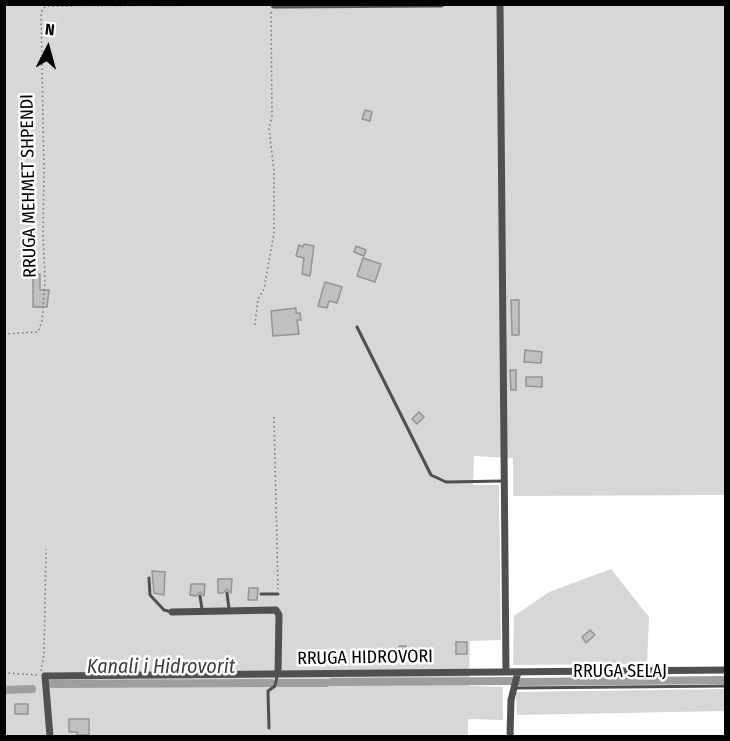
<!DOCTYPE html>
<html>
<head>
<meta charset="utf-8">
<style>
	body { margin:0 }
	#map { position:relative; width:730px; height:741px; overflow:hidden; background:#fff; font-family:"Fira Sans Condensed",sans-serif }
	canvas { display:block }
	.frame { position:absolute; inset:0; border:6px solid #000; pointer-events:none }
	.north { position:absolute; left:18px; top:18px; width:60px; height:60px; -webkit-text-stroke:4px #fff; paint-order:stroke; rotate:6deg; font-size:16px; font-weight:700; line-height:24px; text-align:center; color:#000 }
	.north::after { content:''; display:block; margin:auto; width:21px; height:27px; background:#000; clip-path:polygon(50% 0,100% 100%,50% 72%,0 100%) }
</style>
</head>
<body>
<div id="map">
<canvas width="730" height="741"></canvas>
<div class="frame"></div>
<div class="north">N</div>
</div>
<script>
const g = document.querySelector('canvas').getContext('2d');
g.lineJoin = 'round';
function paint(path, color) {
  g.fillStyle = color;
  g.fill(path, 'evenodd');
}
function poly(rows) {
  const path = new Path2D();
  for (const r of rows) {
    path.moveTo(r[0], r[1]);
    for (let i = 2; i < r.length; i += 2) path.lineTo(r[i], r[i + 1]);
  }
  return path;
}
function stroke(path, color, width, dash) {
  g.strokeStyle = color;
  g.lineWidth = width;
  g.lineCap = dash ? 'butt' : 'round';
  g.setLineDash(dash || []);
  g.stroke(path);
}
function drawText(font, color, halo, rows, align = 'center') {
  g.font = font + ' "Fira Sans Condensed",sans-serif';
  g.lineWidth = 5;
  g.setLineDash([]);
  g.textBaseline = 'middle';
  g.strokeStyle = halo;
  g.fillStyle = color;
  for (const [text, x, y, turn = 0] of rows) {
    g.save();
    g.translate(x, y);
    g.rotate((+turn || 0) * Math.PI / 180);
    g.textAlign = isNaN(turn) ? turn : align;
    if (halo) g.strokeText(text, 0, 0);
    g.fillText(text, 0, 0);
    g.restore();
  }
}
const green = poly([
	[4,5,725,5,725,495,513,496,513,458,474,456,473,485,499,485,501,640,470,641,469,686,503,687,503,720,468,719,468,736,5,736],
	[611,569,649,617,647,664,513,665,514,616,549,592],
	[725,689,725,711,517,715,516,692]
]);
const canal = poly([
	[332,682,513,681],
	[521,682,726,680],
	[279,683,326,683],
	[52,684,271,683],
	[4,690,32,689]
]);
const building = poly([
	[365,110,372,112,370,121,362,119,365,110],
	[304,244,314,246,310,276,302,274,304,258,296,256,299,245,303,247,304,244],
	[356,246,366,250,364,256,354,252,356,246],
	[363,258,381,264,375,282,357,276,363,258],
	[33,274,40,274,40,290,49,290,47,307,33,307,33,274],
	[325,282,342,287,337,303,329,301,327,308,318,306,325,282],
	[511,300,519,300,519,335,512,335,511,300],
	[296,308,296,313,300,313,301,320,297,320,299,334,273,336,271,311,296,308],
	[525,350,542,352,541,363,524,362,525,350],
	[510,370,516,370,516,390,511,390,510,370],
	[526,377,542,377,542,387,526,386,526,377],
	[419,412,424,417,417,424,412,419,419,412],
	[152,571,165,572,164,595,154,593,152,571],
	[218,579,232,579,231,593,227,589,223,593,218,593,218,579],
	[191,584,205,584,204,596,200,592,196,596,190,595,191,584],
	[249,588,258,588,257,600,248,600,249,588],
	[590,630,595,635,586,643,582,637,590,630],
	[456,642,467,642,467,654,456,654,456,642],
	[399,646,406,646,404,658,398,657,399,646],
	[15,704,28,704,28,714,15,714,15,704],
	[69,719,89,719,89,735,77,735,77,732,69,732,69,719]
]);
const path = poly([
	[255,325,258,299,264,289,274,233,274,171,269,128,272,116,271,11],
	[4,334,38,332,42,321,45,280,43,231,44,170,41,13,43,9,46,6,267,5],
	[274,417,278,589],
	[41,671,44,654,46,549],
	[4,673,38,675]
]);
const service = poly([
	[357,327,431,475,446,482,503,481],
	[149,578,150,595,164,610,172,612],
	[227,593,229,609],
	[261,594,278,594],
	[200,596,202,609],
	[515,688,726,686],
	[269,728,268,691,275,686,277,676]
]);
const minor = poly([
	[500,4,506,672],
	[274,5,441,4],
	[172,612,276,610,279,615,278,674],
	[50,736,45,676,726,670],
	[510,736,511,700,518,672]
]);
const streetNames = [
	["RRUGA MEHMET SHPENDI",29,186,-91],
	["RRUGA HIDROVORI",365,658,-1],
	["RRUGA SELAJ",620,672]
];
const waterNames = [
	["Kanali i Hidrovorit",161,667]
];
paint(green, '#d7d7d7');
stroke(canal, '#9e9e9e', 8);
paint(building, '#c0c0c0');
stroke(building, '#949494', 1.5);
stroke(path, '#727272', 1.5, [1.5, 3]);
stroke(service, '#505050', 3);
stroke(minor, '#505050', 7);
drawText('18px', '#000', '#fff', streetNames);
drawText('italic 20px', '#3f3f3f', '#fff', waterNames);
</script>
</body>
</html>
